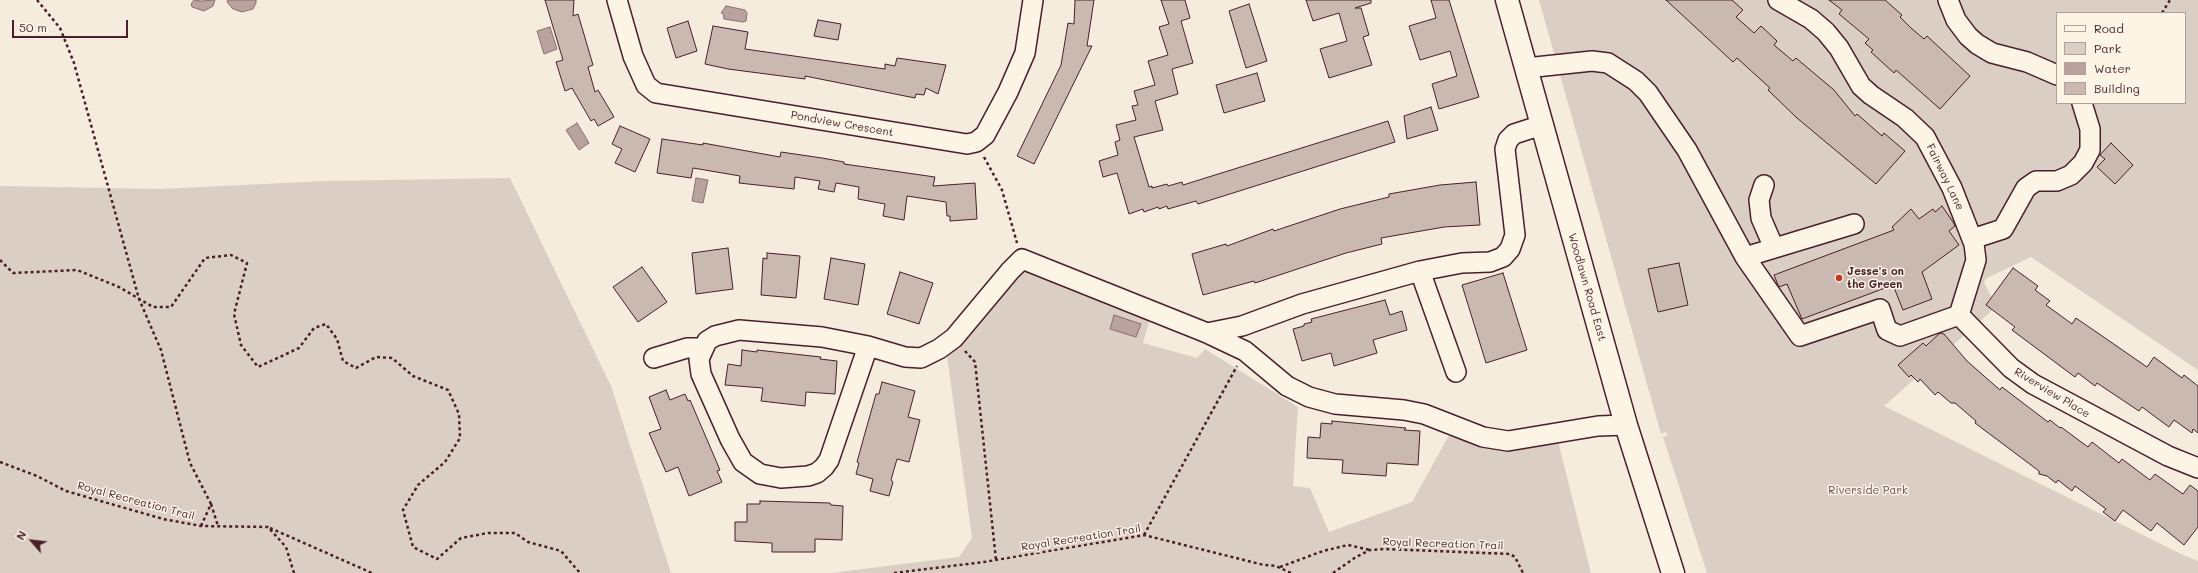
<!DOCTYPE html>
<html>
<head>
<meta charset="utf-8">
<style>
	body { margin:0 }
	#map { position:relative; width:2198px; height:573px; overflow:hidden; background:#f5ecde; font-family:Mali,sans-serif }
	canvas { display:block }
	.legend { position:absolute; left:2056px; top:12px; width:130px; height:92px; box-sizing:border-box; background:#fcf5e5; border:1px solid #b59f9b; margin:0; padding:5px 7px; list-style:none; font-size:12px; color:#4a1f2b }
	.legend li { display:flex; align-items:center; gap:8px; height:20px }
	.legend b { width:20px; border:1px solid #b59f9b }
	.north { position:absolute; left:12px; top:521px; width:40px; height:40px; -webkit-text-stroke:3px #fcf5e5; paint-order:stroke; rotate:298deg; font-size:11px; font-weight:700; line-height:16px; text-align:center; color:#4a1f2b }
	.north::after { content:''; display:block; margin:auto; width:14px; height:18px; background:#4a1f2b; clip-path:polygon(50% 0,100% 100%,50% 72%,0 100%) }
	.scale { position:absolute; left:12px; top:20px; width:116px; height:18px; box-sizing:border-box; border:2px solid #4a1f2b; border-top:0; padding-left:5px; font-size:12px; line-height:14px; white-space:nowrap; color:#4a1f2b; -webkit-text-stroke:3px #fcf5e5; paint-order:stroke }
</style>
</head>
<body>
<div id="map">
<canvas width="2198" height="573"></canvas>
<ul class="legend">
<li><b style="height:5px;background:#fcf5e5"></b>Road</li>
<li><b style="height:11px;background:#dbcec4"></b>Park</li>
<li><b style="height:11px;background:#b8a39e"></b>Water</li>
<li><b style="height:11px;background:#cab9b1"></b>Building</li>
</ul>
<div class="north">N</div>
<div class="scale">50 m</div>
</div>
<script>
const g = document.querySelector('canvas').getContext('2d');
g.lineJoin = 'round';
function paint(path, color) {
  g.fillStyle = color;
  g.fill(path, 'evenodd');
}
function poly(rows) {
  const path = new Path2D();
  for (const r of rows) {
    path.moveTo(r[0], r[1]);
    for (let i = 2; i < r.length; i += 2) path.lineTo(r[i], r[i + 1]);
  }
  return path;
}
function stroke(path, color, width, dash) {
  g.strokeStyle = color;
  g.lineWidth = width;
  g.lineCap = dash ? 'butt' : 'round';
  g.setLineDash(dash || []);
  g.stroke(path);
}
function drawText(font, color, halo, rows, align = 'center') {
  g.font = font + ' Mali,sans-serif';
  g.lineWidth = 3;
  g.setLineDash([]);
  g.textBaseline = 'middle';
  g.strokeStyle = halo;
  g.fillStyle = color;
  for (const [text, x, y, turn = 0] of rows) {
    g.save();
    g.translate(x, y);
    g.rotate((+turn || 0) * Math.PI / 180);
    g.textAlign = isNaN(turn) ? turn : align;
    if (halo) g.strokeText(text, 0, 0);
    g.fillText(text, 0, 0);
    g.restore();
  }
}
const green = poly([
	[1539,0,2198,0,2198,370,2031,257,1985,279,1984,282,1996,307,1884,406,2185,556,2198,561,2198,573,1707,573,1663,437,1668,436,1666,432,1661,434],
	[2057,13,2185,13,2185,103,2057,103],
	[510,178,611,386,671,573,0,573,0,186,160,189,325,181],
	[1025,265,1150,318,1143,343,1197,358,1205,349,1298,407,1293,486,1310,488,1329,532,1412,502,1453,428,1557,437,1591,573,831,573,959,557,972,538,947,356,1005,280]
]);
const water = poly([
	[194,0,201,1,215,0,213,6,204,11,192,7,191,4,194,0],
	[228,0,256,0,256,3,253,9,242,12,233,9,227,2,228,0],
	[726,6,745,10,747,13,746,21,743,22,724,19,723,13,721,13,726,6],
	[550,27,557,49,544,54,537,31,550,27],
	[577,123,589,143,579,150,566,130,577,123],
	[696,178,708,180,703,203,692,201,696,178],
	[1114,315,1141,324,1136,337,1110,329,1114,315]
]);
const building = poly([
	[545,0,574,0,573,16,578,14,593,65,588,67,595,92,598,90,614,117,598,126,594,119,591,121,572,88,565,91,556,62,563,60,545,0],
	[1075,0,1094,0,1087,46,1092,46,1034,164,1017,156,1061,65,1068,23,1074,24,1075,0],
	[1161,0,1185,0,1190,18,1181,21,1193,63,1172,69,1178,94,1155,101,1163,130,1134,137,1149,187,1152,186,1152,188,1167,184,1168,186,1182,182,1183,185,1388,121,1395,142,1198,204,1196,201,1168,209,1167,206,1159,209,1158,207,1144,212,1143,209,1129,214,1117,173,1103,177,1099,161,1118,155,1115,142,1120,140,1116,125,1136,120,1132,106,1138,105,1134,91,1155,85,1148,61,1168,55,1159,27,1169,24,1161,0],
	[1306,0,1371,0,1371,3,1355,8,1361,8,1369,35,1363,37,1372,65,1329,78,1320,49,1347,41,1339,13,1313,21,1306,0],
	[1431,0,1449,0,1479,97,1439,109,1432,84,1457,76,1450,51,1420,60,1409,26,1436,18,1431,0],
	[1666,0,1732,0,1743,10,1736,17,1754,33,1761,26,1777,41,1774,45,1793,61,1796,58,1834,90,1855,116,1857,114,1882,136,1884,133,1905,151,1876,184,1797,118,1768,90,1770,88,1737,58,1733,62,1666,0],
	[1829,0,1885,0,1902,15,1900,17,1911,28,1924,39,1927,36,1970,76,1940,109,1896,70,1894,73,1871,52,1873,50,1865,43,1869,39,1839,14,1842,10,1829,0],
	[1249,4,1267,61,1246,68,1229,11,1249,4],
	[818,20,841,24,838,40,814,36,818,20],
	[688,21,697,51,676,58,667,28,688,21],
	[713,26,748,32,745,49,885,69,885,64,895,66,897,58,946,65,938,94,926,88,924,95,916,94,915,98,805,76,805,79,728,69,705,64,713,26],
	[1257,73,1265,101,1224,113,1216,85,1257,73],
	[1431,107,1438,130,1407,139,1404,116,1431,107],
	[620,126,650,139,635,172,615,163,622,149,612,144,620,126],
	[662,139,703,145,703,143,780,157,781,152,822,158,844,162,844,164,935,177,933,186,975,183,977,219,950,221,950,216,947,216,946,202,907,196,904,220,883,216,885,204,858,199,859,187,836,183,834,192,818,189,820,181,795,177,794,189,739,183,740,176,693,168,691,178,657,173,662,139],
	[2111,143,2133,165,2115,184,2097,167,2105,159,2100,155,2111,143],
	[1476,182,1480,225,1444,227,1381,238,1382,244,1346,253,1255,283,1254,281,1203,295,1192,254,1226,244,1227,246,1273,229,1274,231,1340,209,1389,197,1389,194,1440,185,1476,182],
	[1942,206,1953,222,1955,226,1949,231,1959,245,1922,272,1932,299,1903,310,1893,285,1802,319,1787,284,1779,287,1778,285,1774,275,1894,230,1892,227,1911,209,1919,219,1933,209,1935,212,1942,206],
	[728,248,733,289,696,294,692,253,728,248],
	[767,253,800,256,796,298,761,295,763,258,767,259,767,253],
	[831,258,865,264,858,305,824,299,831,258],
	[1679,263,1688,305,1658,312,1648,269,1679,263],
	[642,267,667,302,638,322,613,287,642,267],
	[2013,268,2038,286,2035,290,2050,301,2046,305,2072,324,2076,318,2147,367,2154,357,2182,378,2184,375,2198,386,2198,433,2193,429,2192,433,2174,420,2169,427,2142,407,2139,411,2097,383,2095,386,2078,373,2075,377,2012,330,2015,327,1986,305,2013,268],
	[900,272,933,283,919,324,887,314,900,272],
	[1503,273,1527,350,1486,363,1462,285,1503,273],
	[1385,300,1390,315,1402,311,1407,330,1373,340,1377,353,1334,366,1331,353,1302,361,1293,329,1304,326,1304,324,1312,322,1311,319,1385,300],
	[1940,333,1944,334,1967,361,2000,390,2002,387,2048,422,2050,420,2060,428,2061,427,2088,447,2092,442,2119,463,2122,459,2150,480,2155,474,2183,494,2190,485,2198,491,2198,527,2184,545,2157,523,2151,531,2123,510,2115,521,2103,512,2106,509,2075,486,2072,491,2058,480,2056,483,2047,476,2039,474,2039,471,1975,423,1976,421,1955,403,1951,403,1938,392,1935,395,1920,379,1918,382,1911,375,1909,377,1898,365,1923,343,1926,346,1940,333],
	[742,350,757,352,757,350,821,357,820,359,837,361,835,394,806,392,805,406,761,401,763,388,725,385,728,364,741,366,742,350],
	[882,382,915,391,908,417,920,420,909,462,897,459,891,480,893,482,889,496,870,491,873,479,856,474,859,463,857,462,865,433,876,394,879,394,882,382],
	[666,390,670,400,685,394,688,401,690,400,720,470,717,471,722,482,689,496,678,467,666,472,649,433,661,429,649,397,666,390],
	[1332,421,1406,428,1404,430,1420,431,1418,465,1387,463,1386,476,1342,473,1343,460,1307,458,1308,437,1320,438,1321,423,1332,424,1332,421],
	[760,501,830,503,831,505,843,506,842,540,815,539,815,552,772,552,772,543,735,541,735,522,747,522,747,504,760,504,760,501]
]);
const path = poly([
	[37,0,60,28,74,63,139,299,161,350,190,463,211,504,201,526],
	[2162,13,2170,0],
	[984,157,1002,190,1017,243],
	[0,260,13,273,77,270,119,287,153,307,171,307,205,258,231,255,247,263,234,314,241,345,258,367,299,348,314,328,326,324,337,339,343,361,356,368,376,357,392,358,413,376,448,390,459,414,460,438,445,462,418,485,403,510,413,547,437,559,461,538,488,533,515,533,528,542,561,551,580,573],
	[965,351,975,362,996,560],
	[0,462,37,476,66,491,163,519,201,526,268,527,286,547,294,573],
	[211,504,218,526],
	[270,528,372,573],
	[1144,535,1237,366],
	[1280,567,1323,551,1348,545,1370,550],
	[894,573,984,562,1144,535,1264,565,1276,566,1291,573],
	[1333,573,1356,557,1370,550,1385,549,1510,554,1515,557,1523,573]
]);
const minor = poly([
	[617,0,633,56,646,85,656,93,967,144,976,142,985,135,1008,92,1025,53,1033,0],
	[1778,0,1811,19,1826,32,1839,48,1861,86,1871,95,1905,118,1925,137,1952,188,1974,244,1976,260,1959,315,2011,368,2033,384,2168,456,2198,468],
	[1948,0,1956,20,1968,36,1977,44,1992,53,2027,62,2057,75],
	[1526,68,1592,61,1608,63,1636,81,1648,93,1687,150,1745,257,1800,336,1880,309,1887,330,1900,336,1959,315],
	[1764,185,1759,200,1761,218,1774,248],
	[1972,239,2003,229,2026,188,2036,181,2057,181,2071,175,2083,163,2090,150,2090,129,2082,103],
	[1745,257,1854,224],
	[1420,271,1456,372],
	[1207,333,1242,326,1302,304,1420,271,1462,263,1490,262,1503,257,1510,249,1515,235,1505,149,1508,140,1514,134,1542,125],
	[868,346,829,460,824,467,817,473,808,476,781,478,760,474,743,462,730,439,701,374,699,359,707,341,715,336,739,330,822,337,868,346,905,357,921,358,939,349,954,338,1010,271,1022,259,1207,333,1245,351,1287,386,1309,397,1335,404,1404,410,1424,414,1483,437,1508,441,1598,426,1626,425],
	[654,358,687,348,704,348]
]);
const major = poly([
	[1507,0,1626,425,1673,573]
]);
const markers = [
	[1839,278,4,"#c8321e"]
];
const streetNames = [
	["Pondview Crescent",842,124,10],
	["Fairway Lane",1945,177,64],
	["Woodlawn Road East",1587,287,74],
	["Riverview Place",2052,393,31],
	["Royal Recreation Trail",136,501,15],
	["Royal Recreation Trail",1081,538,-9],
	["Royal Recreation Trail",1443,544,2]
];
const poiNames = [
	["Jesse's on",1847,272],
	["the Green",1847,285]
];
const parkNames = [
	["Riverside Park",1868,491]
];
paint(green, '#dbcec4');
paint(water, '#b8a39e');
stroke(water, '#8c6e70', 1);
paint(building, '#cab9b1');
stroke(building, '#4a1f2b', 1);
stroke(minor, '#4a1f2b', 22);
stroke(major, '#4a1f2b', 25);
stroke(path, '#4a1f2b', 2.5, [3, 3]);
stroke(minor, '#fcf5e5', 19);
stroke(major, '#fcf5e5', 22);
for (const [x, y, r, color] of markers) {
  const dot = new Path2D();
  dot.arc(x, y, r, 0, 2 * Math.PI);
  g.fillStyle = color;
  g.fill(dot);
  stroke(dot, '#fcf5e5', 1.5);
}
drawText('11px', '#4a1f2b', '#fcf5e5', streetNames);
drawText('bold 11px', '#4a1f2b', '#fcf5e5', poiNames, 'left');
drawText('11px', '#6e4b51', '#fcf5e5', parkNames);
</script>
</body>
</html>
